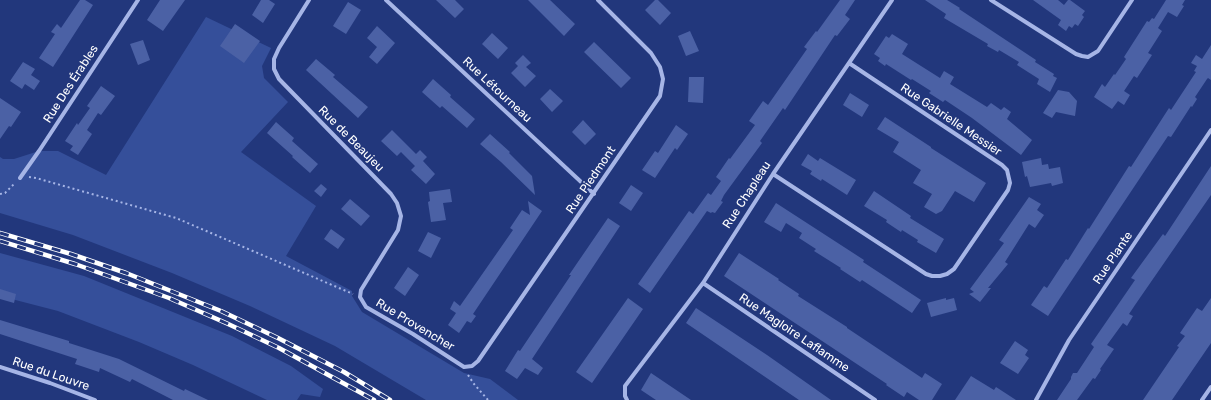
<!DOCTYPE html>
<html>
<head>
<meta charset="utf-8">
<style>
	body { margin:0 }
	canvas { display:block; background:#22377c }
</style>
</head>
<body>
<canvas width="1211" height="400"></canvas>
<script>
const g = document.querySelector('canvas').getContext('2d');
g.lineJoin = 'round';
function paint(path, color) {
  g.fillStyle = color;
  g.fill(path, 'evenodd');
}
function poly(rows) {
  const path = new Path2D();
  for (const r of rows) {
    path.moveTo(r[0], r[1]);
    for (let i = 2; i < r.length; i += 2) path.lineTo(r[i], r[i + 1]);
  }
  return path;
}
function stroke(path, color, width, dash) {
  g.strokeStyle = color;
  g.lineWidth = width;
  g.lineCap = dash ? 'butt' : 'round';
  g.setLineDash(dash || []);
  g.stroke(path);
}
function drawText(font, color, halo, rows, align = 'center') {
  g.font = font + ' Rubik,sans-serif';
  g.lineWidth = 4;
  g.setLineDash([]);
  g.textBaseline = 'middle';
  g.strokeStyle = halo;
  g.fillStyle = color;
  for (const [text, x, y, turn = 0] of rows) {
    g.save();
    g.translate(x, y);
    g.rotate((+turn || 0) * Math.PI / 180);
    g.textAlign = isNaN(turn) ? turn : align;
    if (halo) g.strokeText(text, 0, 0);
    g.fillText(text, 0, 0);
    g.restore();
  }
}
const green = poly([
	[206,17,271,48,262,66,264,78,288,102,241,152,316,206,286,256,352,291,352,296,362,312,464,373,490,379,518,400,426,400,335,346,250,306,172,273,73,235,0,213,0,157,3,159,14,159,39,151,58,151,106,175],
	[0,253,84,276,232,336,291,366,323,389,320,397,301,394,297,400,267,400,193,365,139,342,58,311,0,296]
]);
const building = poly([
	[80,0,85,0,93,5,53,67,39,58,55,34,51,32,57,24,61,28],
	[160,0,185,0,163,31,147,20],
	[261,0,269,0,275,4,263,23,252,15],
	[436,0,455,0,464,9,455,18],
	[528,0,550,0,575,24,564,36],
	[655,0,658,0,671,13,660,25,645,10],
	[840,0,855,0,845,15,850,19,837,36,835,35,785,110,783,108,760,141,762,143,724,195,721,201,723,202,715,213,712,212,711,213,707,211,650,293,638,284,689,211,693,214,708,193,711,195,721,181,716,177,729,158,730,159,755,125,749,121,763,101,768,105,807,49,804,47,816,31,817,32],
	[925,0,947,0,960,8,959,9,1036,60,1035,62,1054,74,1053,76,1057,78,1050,92,1037,84,1039,79,1017,65,1019,62,999,50,998,52,987,46,988,44,944,18,946,14],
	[1033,0,1058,0,1064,5,1068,0,1070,0,1085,11,1082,15,1084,17,1078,26,1075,24,1072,28,1069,26,1066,31,1058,25,1061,20],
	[1166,0,1185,0,1182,5,1184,6,1177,17,1168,12,1158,28,1162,31,1148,53,1152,55,1137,78,1134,76,1124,91,1130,95,1124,105,1118,101,1112,109,1094,97,1102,84,1105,87,1114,74,1115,75,1126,59,1124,57,1147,21,1149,22,1152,18,1154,19],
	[348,2,361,10,346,34,333,26],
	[235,24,260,41,244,63,220,46],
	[377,26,395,43,377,64,369,57,377,47,367,38],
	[690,31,699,51,686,56,678,36],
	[492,33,508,48,498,59,482,44],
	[892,34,908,44,902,54,940,78,944,71,954,77,950,84,987,107,991,103,1001,110,1004,107,1011,112,1007,119,1032,140,1021,155,972,118,945,100,943,102,929,93,931,91,912,79,911,80,886,64,885,66,878,61,880,58,874,54,886,36,889,38],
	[143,40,150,60,138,65,130,44],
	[594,42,631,78,621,88,584,52],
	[1211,45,1211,80,1208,78,1207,79,1195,97,1197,99,1192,107,1191,106,1171,137,1168,136,1048,316,1031,305,1044,286,1047,288,1066,259,1068,260,1088,228,1089,229,1129,166,1131,167,1169,108,1171,110,1196,72,1194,71,1197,66,1191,63,1196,55,1202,59],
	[523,55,531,63,526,67,536,76,525,87,511,73,518,66,515,63],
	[316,59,335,75,333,77,368,107,358,118,306,70],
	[23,62,35,69,31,75,40,81,34,90,25,84,22,89,10,81],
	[689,77,704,77,703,103,688,102],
	[433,79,451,95,450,97,475,119,467,128,442,106,440,108,422,92],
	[101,86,115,96,101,115,98,113,87,130,92,134,78,155,70,150,73,146,65,141,77,123,78,125,90,108,87,106],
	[550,89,563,101,552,112,540,99],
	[1058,90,1069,92,1077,101,1075,116,1056,112,1052,118,1043,113],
	[850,93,869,105,862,117,843,105],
	[0,98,21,112,11,127,9,126,0,139],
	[885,117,931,147,931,148,986,183,974,202,955,191,942,211,936,214,924,207,932,194,913,183,921,170,893,152,899,142,877,129],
	[583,120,596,134,585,145,572,132],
	[276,122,294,138,292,141,318,164,310,173,292,157,293,156,267,133],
	[676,125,688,134,677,150,675,148,655,178,642,170,655,151,658,153],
	[392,130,416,154,420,150,427,157,423,161,435,174,426,184,411,170,415,166,401,152,397,156,381,141],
	[490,134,510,152,509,153,532,176,535,195,501,162,480,144],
	[808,154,818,161,820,158,856,180,847,195,822,179,821,181,810,174,812,171,801,165],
	[1041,158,1042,165,1048,164,1049,169,1060,167,1063,183,1052,186,1051,183,1030,187,1027,176,1025,177,1022,162],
	[1211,166,1211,195,1135,305,1129,314,1133,316,1127,326,1123,323,1107,345,1114,349,1100,369,1101,370,1095,379,1093,378,1077,400,1057,400,1071,379,1071,377,1073,373,1077,373,1094,347,1091,344,1135,280,1131,278,1163,234,1165,236],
	[321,184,327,189,321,197,314,191],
	[631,185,643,193,631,211,619,203],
	[450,189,452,202,443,203,446,220,431,222,428,202,430,201,429,192],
	[874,191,911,216,910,218,944,239,936,253,917,242,918,240,902,230,901,232,886,222,887,220,864,206],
	[1029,197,1041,204,1037,210,1044,215,1035,228,1029,224,1005,262,1008,264,988,288,991,288,980,302,969,294,974,292,970,289,1004,243,999,240],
	[350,199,370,216,361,226,341,209],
	[528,201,542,211,473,314,476,316,471,323,467,321,459,333,448,325,456,313,450,309,454,301,460,306,513,230,510,228,522,210,530,215],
	[776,203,864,260,863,262,921,300,912,313,862,280,860,282,840,269,841,268,814,251,816,249,799,238,802,233,786,223,781,232,764,222],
	[608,218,620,226,532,359,543,368,538,375,525,368,517,379,505,371,518,350,520,351,571,275,569,275],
	[331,229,345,239,338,249,324,239],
	[428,232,441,238,431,258,418,251],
	[739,253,779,279,778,280,799,294,798,296,847,327,847,328,922,378,925,373,942,384,932,400,919,400,907,392,904,397,886,385,887,384,724,276],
	[408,267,419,275,405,296,394,288],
	[0,289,16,294,14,303,0,299],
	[628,298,643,309,592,383,576,372],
	[946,298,946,300,954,298,957,310,931,317,927,303],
	[1211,298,1211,343,1172,400,1143,400,1179,347,1177,346,1185,336,1180,333,1197,308,1202,311],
	[696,308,767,355,831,400,799,400,686,323],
	[0,320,69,341,69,343,119,359,184,391,185,389,208,400,173,400,132,379,130,382,100,368,99,372,75,364,77,359,0,334],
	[1015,341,1028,350,1025,355,1029,358,1018,374,1000,363],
	[651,373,691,400,656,400,641,390],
	[971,376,994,390,996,387,1016,400,955,400]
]);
const path = poly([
	[29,177,36,178,176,218,353,294],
	[0,194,5,193,15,183],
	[468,375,474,384,488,400]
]);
const minor = poly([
	[309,0,279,48,274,59,274,69,279,79,391,194,397,203,401,216,398,230,361,290,360,297,366,307,413,334,464,367,472,366,478,361,660,96,663,79,660,67,651,53,598,0],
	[386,0,594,194],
	[991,0,1076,54,1082,56,1088,57,1098,51,1132,0],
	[773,174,926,274,932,276,940,276,947,274,954,269,1008,190,1010,183,1007,170,1002,165,849,63],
	[20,178,39,151,138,0],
	[703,283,875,400],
	[0,367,50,383,95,400],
	[627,400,625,396,625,386,703,283,773,174,892,0],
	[1036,400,1069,340,1211,130],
	[1202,400,1211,387]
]);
const rail = poly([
	[0,233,71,254,126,273,221,311,278,338,344,372,390,400],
	[0,241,75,264,169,298,226,323,279,348,374,400]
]);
const streetNames = [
	["Rue Des Érables",71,84,-57],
	["Rue Létourneau",497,90,43],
	["Rue Gabrielle Messier",951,120,34],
	["Rue de Beaujeu",351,139,45],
	["Rue Piedmont",591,180,-56],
	["Rue Chapleau",747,195,-57],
	["Rue Plante",1113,258,-56],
	["Rue Provencher",415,325,31],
	["Rue Magloire Laflamme",794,333,34],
	["Rue du Louvre",51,374,19]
];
paint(green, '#354f9a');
paint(building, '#4b61a5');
stroke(path, '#a6b5e6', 2, [2, 3]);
stroke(minor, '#a6b5e6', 4);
stroke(rail, '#fff', 4.5);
stroke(rail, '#22377c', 3, [9]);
drawText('12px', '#fff', '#22377c', streetNames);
</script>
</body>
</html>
